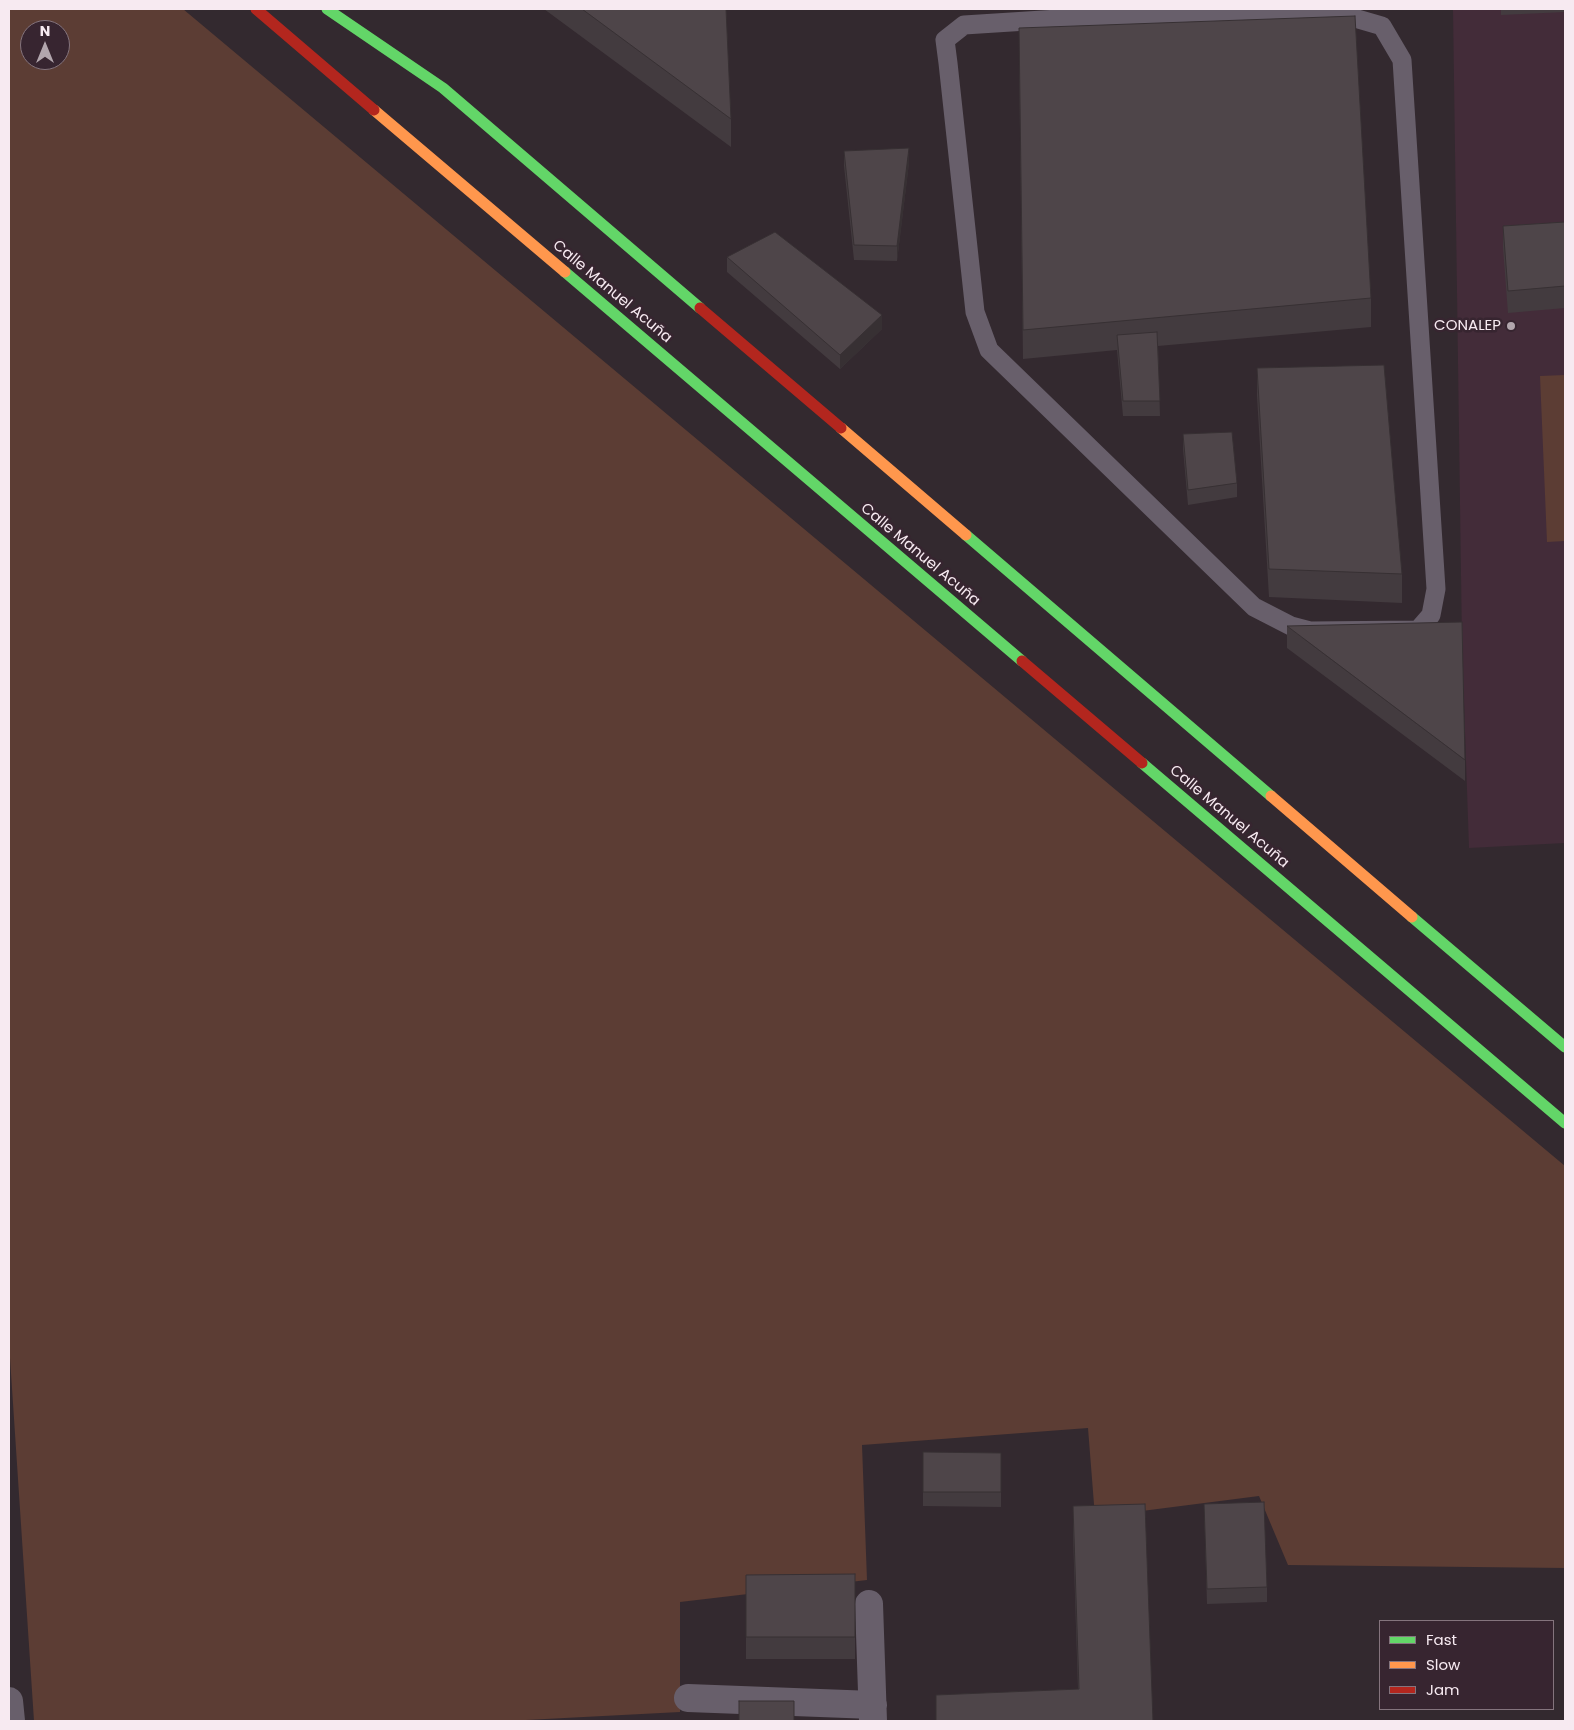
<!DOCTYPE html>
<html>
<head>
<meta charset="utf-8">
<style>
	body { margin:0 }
	#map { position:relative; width:1574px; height:1730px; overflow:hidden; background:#33292f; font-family:Poppins,sans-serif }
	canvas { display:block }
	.frame { position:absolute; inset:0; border:10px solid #f7eaf1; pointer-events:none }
	.legend { position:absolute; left:1379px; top:1620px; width:175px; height:90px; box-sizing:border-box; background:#372530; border:1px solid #84747d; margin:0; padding:6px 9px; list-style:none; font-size:15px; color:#f7eaf1 }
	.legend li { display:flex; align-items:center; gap:10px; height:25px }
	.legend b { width:25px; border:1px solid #84747d }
	.north { position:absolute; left:20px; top:20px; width:50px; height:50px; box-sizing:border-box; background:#372530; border:1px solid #84747d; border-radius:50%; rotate:0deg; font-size:14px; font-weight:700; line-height:20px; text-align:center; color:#f7eaf1 }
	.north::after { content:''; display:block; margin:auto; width:18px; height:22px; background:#b2a6ad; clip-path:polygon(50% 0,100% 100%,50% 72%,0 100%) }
</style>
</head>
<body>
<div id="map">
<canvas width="1574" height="1730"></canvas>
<div class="frame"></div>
<ul class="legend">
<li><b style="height:6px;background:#63d668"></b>Fast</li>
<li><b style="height:6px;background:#ff974d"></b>Slow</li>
<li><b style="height:6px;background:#b3261e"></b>Jam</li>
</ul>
<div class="north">N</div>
</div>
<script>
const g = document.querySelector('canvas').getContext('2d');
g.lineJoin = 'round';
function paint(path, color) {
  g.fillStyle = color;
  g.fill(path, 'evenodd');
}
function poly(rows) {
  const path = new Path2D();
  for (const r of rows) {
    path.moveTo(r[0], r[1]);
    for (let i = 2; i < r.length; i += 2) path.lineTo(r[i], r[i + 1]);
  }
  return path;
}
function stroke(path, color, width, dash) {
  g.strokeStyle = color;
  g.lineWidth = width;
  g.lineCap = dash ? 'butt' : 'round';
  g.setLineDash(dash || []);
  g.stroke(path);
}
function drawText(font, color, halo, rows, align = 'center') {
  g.font = font + ' Poppins,sans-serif';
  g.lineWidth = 5;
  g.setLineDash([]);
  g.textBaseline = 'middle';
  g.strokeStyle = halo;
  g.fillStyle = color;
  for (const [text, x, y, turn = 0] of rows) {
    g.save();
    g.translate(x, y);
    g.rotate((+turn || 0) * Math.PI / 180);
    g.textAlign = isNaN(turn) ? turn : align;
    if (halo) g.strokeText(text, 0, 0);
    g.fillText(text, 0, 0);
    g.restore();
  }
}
const built = poly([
	[1453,9,1565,9,1565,843,1469,848,1462,644]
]);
const green = poly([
	[9,9,183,9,1565,1166,1565,1568,1288,1565,1259,1496,1095,1517,1088,1428,862,1445,867,1580,680,1602,680,1712,507,1721,34,1721,9,1343],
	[30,30,60,30,60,60,30,60],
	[1565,375,1565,541,1547,542,1540,376]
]);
const lane = poly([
	[1351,17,1382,26,1402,60,1436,589,1431,615,1418,630,1310,631,1291,626,1254,607,989,350,975,312,948,63,945,40,964,25,1074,18,1351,17]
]);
const street = poly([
	[869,1604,873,1721],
	[688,1698,873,1705],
	[9,1701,11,1721]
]);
const fast = poly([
	[327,9,443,88,700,308],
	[565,272,1022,661],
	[966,535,1271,796],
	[1142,763,1565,1123],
	[1412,917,1565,1047]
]);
const slow = poly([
	[374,110,565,272],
	[841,428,966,535],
	[1271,796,1412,917]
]);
const jam = poly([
	[256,9,374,110],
	[700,308,841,428],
	[1022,661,1142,763]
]);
const wall = poly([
	[544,9,726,9,731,119,731,147],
	[1501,9,1565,9,1565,12,1501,15],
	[1019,56,1371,298,1371,327,1158,346,1160,416,1123,416,1117,350,1023,359],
	[844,151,909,163,897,261,854,260,844,166],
	[1565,222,1565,308,1508,313,1503,248,1503,226],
	[727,257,882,329,840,369,727,272],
	[1257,368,1402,574,1402,603,1269,597,1257,396],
	[1183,434,1237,483,1237,497,1188,505,1183,449],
	[1287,626,1465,760,1465,781,1287,648],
	[923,1452,1001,1453,1001,1507,923,1506],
	[1204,1504,1267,1587,1267,1602,1207,1604],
	[1073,1506,1153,1721,936,1721,936,1695,1078,1689,1073,1535],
	[855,1574,855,1659,746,1659,746,1575]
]);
const shadedWall = poly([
	[909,148,909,163,897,261,897,246],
	[882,315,882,329,840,369,840,355]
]);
const building = poly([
	[582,9,726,9,731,119,582,9],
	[1355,16,1371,298,1023,330,1019,28,1355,16],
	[909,148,897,246,854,245,844,151,909,148],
	[1565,222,1565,286,1508,291,1503,226,1565,222],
	[775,232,882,315,840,355,727,257,775,232],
	[1157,332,1160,401,1123,401,1117,335,1157,332],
	[1384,365,1402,574,1269,569,1257,368,1384,365],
	[1232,432,1237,483,1188,490,1183,434,1232,432],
	[1462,622,1465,760,1287,626,1462,622],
	[923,1452,1001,1453,1001,1492,923,1492,923,1452],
	[1264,1502,1267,1587,1207,1589,1204,1504,1264,1502],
	[1145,1504,1153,1721,936,1721,936,1695,1079,1689,1073,1506,1145,1504],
	[855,1574,855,1637,746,1637,746,1575,855,1574],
	[739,1701,794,1701,794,1721,739,1721,739,1701]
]);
const markers = [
	[1511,326,5,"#b2a6ad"]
];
const streetNames = [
	["Calle Manuel Acuña",612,292,40],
	["Calle Manuel Acuña",920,555,40],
	["Calle Manuel Acuña",1229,817,40]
];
const poiNames = [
	["CONALEP",1501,326]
];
paint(built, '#432c39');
paint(green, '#5c3d34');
stroke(lane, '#685f6b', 19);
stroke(street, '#685f6b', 28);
stroke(fast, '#63d668', 11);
stroke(slow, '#ff974d', 11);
stroke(jam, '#b3261e', 11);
paint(wall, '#433b3f');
paint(shadedWall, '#373033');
paint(building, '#4e4549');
stroke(building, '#373033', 1);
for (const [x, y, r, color] of markers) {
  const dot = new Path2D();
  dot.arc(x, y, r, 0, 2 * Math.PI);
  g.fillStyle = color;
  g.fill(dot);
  stroke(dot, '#372530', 2);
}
drawText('15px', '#f7eaf1', '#372530', streetNames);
drawText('15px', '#f7eaf1', '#372530', poiNames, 'right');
</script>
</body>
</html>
